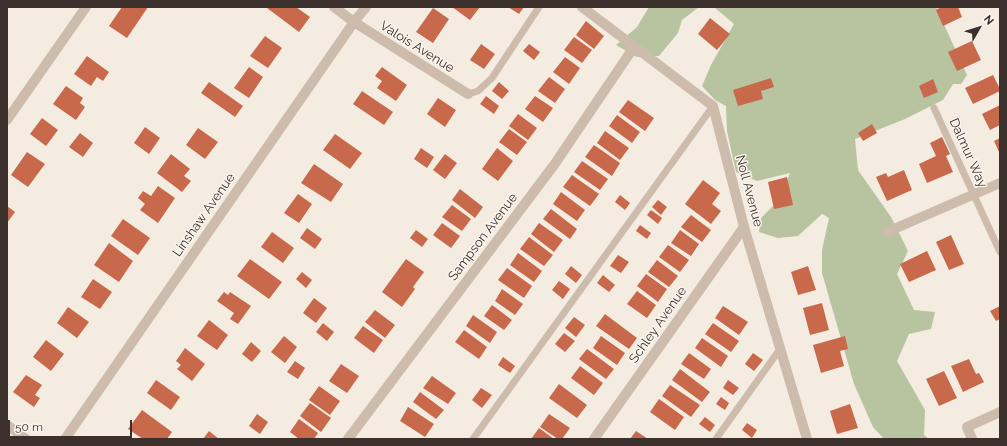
<!DOCTYPE html>
<html>
<head>
<meta charset="utf-8">
<style>
	body { margin:0 }
	#map { position:relative; width:1007px; height:446px; overflow:hidden; background:#f4ebe1; font-family:Raleway,sans-serif }
	canvas { display:block }
	.frame { position:absolute; inset:0; border:8px solid #3b302b; pointer-events:none }
	.north { position:absolute; left:959px; top:8px; width:40px; height:40px; -webkit-text-stroke:3px #fbf5ee; paint-order:stroke; rotate:51deg; font-size:11px; font-weight:700; line-height:16px; text-align:center; color:#3b302b }
	.north::after { content:''; display:block; margin:auto; width:14px; height:18px; background:#3b302b; clip-path:polygon(50% 0,100% 100%,50% 72%,0 100%) }
	.scale { position:absolute; left:8px; top:420px; width:124px; height:18px; box-sizing:border-box; border:2px solid #3b302b; border-top:0; padding-left:5px; font-size:12px; line-height:14px; white-space:nowrap; color:#3b302b; -webkit-text-stroke:3px #fbf5ee; paint-order:stroke }
</style>
</head>
<body>
<div id="map">
<canvas width="1007" height="446"></canvas>
<div class="frame"></div>
<div class="north">N</div>
<div class="scale">50 m</div>
</div>
<script>
const g = document.querySelector('canvas').getContext('2d');
g.lineJoin = 'round';
function paint(path, color) {
  g.fillStyle = color;
  g.fill(path, 'evenodd');
}
function poly(rows) {
  const path = new Path2D();
  for (const r of rows) {
    path.moveTo(r[0], r[1]);
    for (let i = 2; i < r.length; i += 2) path.lineTo(r[i], r[i + 1]);
  }
  return path;
}
function stroke(path, color, width, dash) {
  g.strokeStyle = color;
  g.lineWidth = width;
  g.lineCap = dash ? 'butt' : 'round';
  g.setLineDash(dash || []);
  g.stroke(path);
}
function drawText(font, color, halo, rows, align = 'center') {
  g.font = font + ' Raleway,sans-serif';
  g.lineWidth = 3;
  g.setLineDash([]);
  g.textBaseline = 'middle';
  g.strokeStyle = halo;
  g.fillStyle = color;
  for (const [text, x, y, turn = 0] of rows) {
    g.save();
    g.translate(x, y);
    g.rotate((+turn || 0) * Math.PI / 180);
    g.textAlign = isNaN(turn) ? turn : align;
    if (halo) g.strokeText(text, 0, 0);
    g.fillText(text, 0, 0);
    g.restore();
  }
}
const green = poly([
	[649,7,699,7,682,20,678,33,659,56,637,57,616,45,637,27],
	[714,7,936,7,967,75,961,84,953,84,943,100,905,119,855,139,858,170,891,217,908,251,897,274,914,310,935,312,931,329,909,334,897,361,925,410,924,435,929,439,884,439,873,427,854,384,822,273,822,250,829,218,822,214,798,236,778,238,759,232,761,218,780,199,790,173,757,181,736,172,727,131,726,106,715,100,702,86,711,65,734,24]
]);
const building = poly([
	[122,7,148,7,127,38,109,26],
	[268,7,296,7,310,17,299,32,267,8],
	[452,7,480,7,470,20],
	[508,7,524,7,519,14],
	[941,7,958,7,962,17,943,26,936,10],
	[433,8,449,19,433,43,416,32],
	[710,18,730,34,717,50,698,34],
	[586,21,604,36,594,49,576,35],
	[265,36,282,48,268,68,250,56],
	[574,37,592,50,582,63,564,50],
	[972,41,981,60,957,71,948,52],
	[481,44,495,54,484,69,470,60],
	[529,44,540,52,534,60,523,51],
	[87,56,109,72,103,81,97,77,91,86,74,74],
	[565,57,580,68,569,84,553,72],
	[249,67,263,77,249,98,234,88],
	[382,67,407,85,396,101,377,88,382,81,375,76],
	[993,75,1000,89,1000,91,973,104,965,88],
	[549,77,565,89,555,103,538,91],
	[771,78,774,87,761,91,763,99,738,106,733,90],
	[933,79,938,92,924,98,919,86],
	[209,82,243,106,235,117,201,93],
	[499,82,509,91,502,99,492,91],
	[66,86,83,98,80,103,85,107,76,120,53,104],
	[362,91,393,112,384,125,353,104],
	[486,96,499,106,494,114,480,104],
	[535,96,553,108,543,122,525,109],
	[438,98,456,110,445,127,427,114],
	[628,100,654,118,645,131,619,112],
	[1000,105,1000,125,990,130,982,114],
	[518,114,537,128,528,140,509,126],
	[617,115,640,132,632,143,609,126],
	[42,118,58,130,46,146,30,134],
	[872,124,877,133,863,141,858,133],
	[145,127,160,138,149,154,134,143],
	[198,128,218,142,205,159,186,145],
	[509,129,527,142,517,155,499,142],
	[605,131,629,148,620,160,597,143],
	[80,133,93,143,83,157,69,147],
	[335,134,362,153,350,169,323,150],
	[942,137,950,154,946,156,953,172,927,183,919,164,936,156,930,143],
	[1000,138,1000,154,994,141],
	[594,145,620,163,612,176,585,157],
	[421,148,434,157,427,168,414,159],
	[497,148,513,161,498,181,482,169],
	[27,152,45,164,28,187,11,175],
	[171,154,190,169,184,176,191,181,182,192,157,173],
	[445,154,457,163,445,179,433,170],
	[582,161,608,179,600,190,574,172],
	[314,164,343,184,331,202,301,183],
	[904,170,912,190,887,201,876,177,886,173,888,177],
	[572,175,599,194,590,206,563,187],
	[787,177,793,205,774,209,768,182],
	[703,180,720,193,712,204,721,211,711,224,685,204],
	[158,186,175,198,158,223,140,210,145,204,138,198,143,191,151,196],
	[460,189,483,207,475,218,452,200],
	[561,192,585,210,577,221,553,204],
	[298,194,312,204,299,223,284,213],
	[620,195,630,203,625,210,615,202],
	[658,200,667,207,661,215,652,207],
	[452,205,471,219,462,231,442,217],
	[7,206,15,212,7,223],
	[551,209,577,229,570,239,543,219],
	[651,210,662,218,658,224,647,215],
	[691,215,711,230,702,242,681,227],
	[123,219,150,238,138,255,111,236],
	[442,223,460,236,451,248,433,235],
	[539,223,563,240,554,252,531,234],
	[640,225,651,233,647,239,636,231],
	[307,228,322,239,315,249,300,238],
	[416,230,428,239,422,247,410,238],
	[680,230,699,244,691,256,671,243],
	[272,232,294,248,283,263,261,247],
	[951,235,964,264,949,270,936,242],
	[529,237,553,255,544,266,520,249],
	[109,243,133,261,119,282,94,265],
	[668,245,689,260,680,272,659,257],
	[927,251,936,270,909,282,900,264],
	[518,253,542,271,534,282,510,265],
	[618,255,629,262,621,273,610,266],
	[250,259,282,282,269,299,237,276],
	[406,259,424,272,413,287,415,289,402,307,382,292],
	[657,260,678,276,669,287,648,272],
	[571,266,582,275,576,283,565,274],
	[808,266,816,290,798,295,791,272],
	[507,268,532,286,524,298,498,280],
	[302,272,312,280,306,288,296,279],
	[646,274,667,289,658,302,637,286],
	[603,275,615,285,609,292,597,283],
	[93,279,112,292,100,309,81,297],
	[559,281,570,289,563,299,552,290],
	[502,289,523,304,515,315,495,301],
	[637,291,656,305,647,318,627,304],
	[224,292,228,295,230,292,251,306,238,324,230,319,234,313,217,301],
	[314,298,327,308,316,323,303,313],
	[822,303,829,330,810,335,803,308],
	[492,305,512,320,504,330,484,316],
	[723,306,748,322,739,335,715,318],
	[1000,306,1000,319,996,321,990,311],
	[68,307,89,322,77,338,57,323],
	[375,310,395,325,385,338,365,322],
	[605,314,637,338,629,349,596,326],
	[473,315,497,332,490,343,466,326],
	[574,317,585,325,576,337,565,328],
	[209,320,228,335,217,350,197,336],
	[323,323,334,332,327,341,316,332],
	[713,323,739,341,731,352,705,334],
	[363,326,383,340,374,353,354,338],
	[464,330,487,347,479,359,455,342],
	[564,333,575,341,565,352,555,344],
	[284,336,297,347,285,363,271,352],
	[601,336,625,353,617,365,593,348],
	[845,336,848,349,840,351,844,366,821,373,813,345],
	[702,338,728,356,721,367,695,348],
	[46,340,64,354,51,371,33,357],
	[251,342,261,351,252,362,242,354],
	[185,348,205,364,192,381,177,369,181,365,176,361],
	[587,349,614,369,606,379,579,359],
	[689,353,711,369,704,379,681,364],
	[753,353,763,360,754,371,745,364],
	[503,357,515,366,510,373,498,365],
	[969,359,976,374,979,373,984,382,963,392,951,366],
	[295,361,305,368,298,379,287,372],
	[341,364,359,376,347,393,329,381],
	[580,366,603,383,594,395,571,378],
	[680,369,710,392,702,402,672,380],
	[944,371,957,398,939,406,926,379],
	[26,375,42,385,35,395,40,398,34,407,13,392],
	[432,376,456,393,448,404,423,388],
	[156,380,180,397,171,410,147,393],
	[728,380,739,388,733,395,723,388],
	[559,384,587,405,577,418,549,398],
	[670,385,700,405,691,417,662,396],
	[319,386,340,401,330,415,309,400],
	[481,388,492,395,482,408,472,400],
	[420,392,444,410,436,419,413,402],
	[721,397,729,403,725,410,716,404],
	[659,399,684,417,675,430,650,412],
	[310,403,331,418,321,432,300,416],
	[850,404,858,428,837,434,830,411],
	[408,407,434,424,425,437,400,421],
	[142,410,172,432,167,439,143,439,128,429],
	[257,414,268,422,260,434,249,426],
	[549,414,570,428,562,439,558,439,540,427],
	[705,417,715,425,710,432,699,424],
	[299,419,318,433,314,439,299,439,290,432],
	[747,423,757,430,752,438,742,430],
	[539,428,554,439,531,439],
	[209,431,219,439,203,439],
	[636,431,648,439,630,439]
]);
const service = poly([
	[468,94,478,91,492,78,539,7],
	[934,108,1000,252],
	[473,439,713,106],
	[716,439,780,349]
]);
const minor = poly([
	[334,7,354,22,468,94],
	[582,7,713,106,744,227,807,439],
	[7,120,86,7],
	[887,232,1000,183],
	[7,425,26,439],
	[65,439,354,22,366,7],
	[348,439,554,165,634,47],
	[594,439,744,227],
	[972,439,967,427,1000,412]
]);
const streetNames = [
	["Valois Avenue",417,47,32],
	["Dalmur Way",968,153,66],
	["Noll Avenue",749,191,75],
	["Linshaw Avenue",204,215,-55],
	["Sampson Avenue",483,237,-53],
	["Schley Avenue",658,325,-55]
];
paint(green, '#b8c4a0');
paint(building, '#c8694b');
stroke(service, '#cdbbac', 7);
stroke(minor, '#cdbbac', 10);
drawText('13px', '#3b302b', '#fbf5ee', streetNames);
</script>
</body>
</html>
